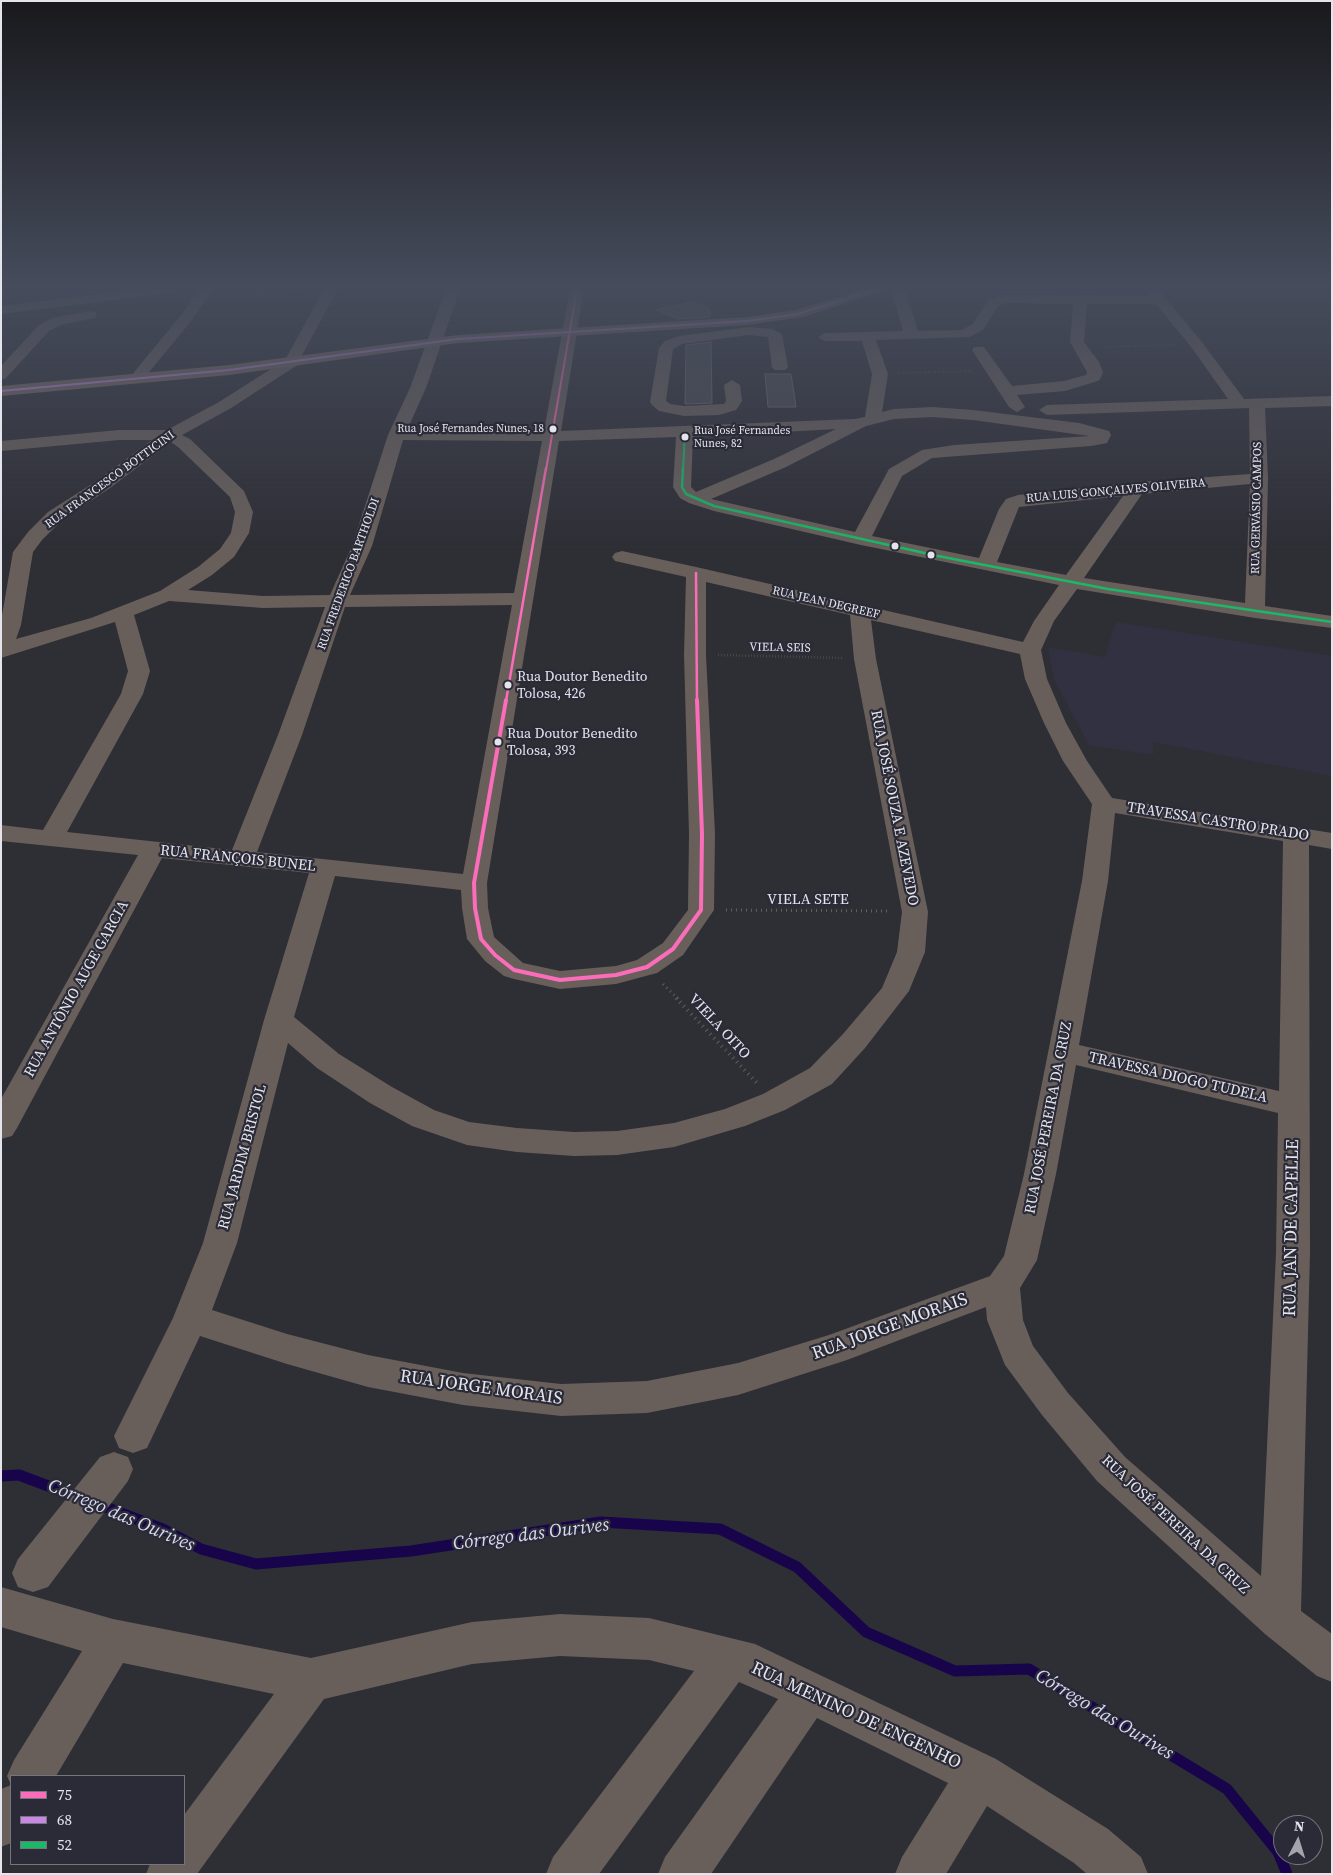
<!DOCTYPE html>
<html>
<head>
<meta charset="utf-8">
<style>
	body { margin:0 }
	#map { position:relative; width:1333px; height:1875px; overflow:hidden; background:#2e2e35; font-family:"Source Serif 4",serif }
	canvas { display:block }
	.frame { position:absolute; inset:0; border:2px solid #e3e4ec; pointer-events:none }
	.legend { position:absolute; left:10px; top:1775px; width:175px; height:90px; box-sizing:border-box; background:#2b2b38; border:1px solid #757580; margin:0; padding:6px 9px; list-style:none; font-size:15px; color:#e3e4ec }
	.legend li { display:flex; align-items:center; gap:10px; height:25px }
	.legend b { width:25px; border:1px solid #757580 }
	.north { position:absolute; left:1273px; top:1815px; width:50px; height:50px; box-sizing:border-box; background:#2b2b38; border:1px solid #757580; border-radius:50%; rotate:5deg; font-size:14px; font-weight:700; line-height:20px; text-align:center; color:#e3e4ec }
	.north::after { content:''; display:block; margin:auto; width:18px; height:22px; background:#a4a4ac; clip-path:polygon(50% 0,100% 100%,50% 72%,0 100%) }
</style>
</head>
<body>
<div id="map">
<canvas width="1333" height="1875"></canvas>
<div class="frame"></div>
<ul class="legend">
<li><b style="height:6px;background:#fb6dba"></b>75</li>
<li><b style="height:6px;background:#c787e3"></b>68</li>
<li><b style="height:6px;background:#1ab867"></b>52</li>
</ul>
<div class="north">N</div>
</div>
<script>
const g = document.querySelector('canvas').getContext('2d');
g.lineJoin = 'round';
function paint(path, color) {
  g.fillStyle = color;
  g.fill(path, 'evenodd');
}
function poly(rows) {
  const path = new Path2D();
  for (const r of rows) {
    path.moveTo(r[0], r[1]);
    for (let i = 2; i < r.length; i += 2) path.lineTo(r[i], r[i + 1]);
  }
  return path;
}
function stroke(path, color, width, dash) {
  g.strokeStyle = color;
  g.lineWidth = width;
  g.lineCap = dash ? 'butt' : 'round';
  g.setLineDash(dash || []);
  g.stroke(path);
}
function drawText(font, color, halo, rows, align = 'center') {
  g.font = font + ' "Source Serif 4",serif';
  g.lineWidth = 4.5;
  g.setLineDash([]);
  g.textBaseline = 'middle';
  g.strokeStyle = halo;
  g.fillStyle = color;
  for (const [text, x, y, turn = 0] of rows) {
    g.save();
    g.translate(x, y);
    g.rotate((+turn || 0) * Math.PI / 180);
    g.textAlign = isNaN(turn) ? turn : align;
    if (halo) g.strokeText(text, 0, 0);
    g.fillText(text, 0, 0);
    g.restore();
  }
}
const built = poly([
	[1116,622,1332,656,1332,776,1153,742,1153,755,1089,745,1054,679,1048,647,1105,657]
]);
const stream = poly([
	[1,1476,19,1475,80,1498],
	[100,1505,165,1530,201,1549,256,1564,411,1551,601,1522,720,1529,797,1567,866,1632,955,1671,1029,1669,1227,1789,1278,1852,1287,1874]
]);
const building = poly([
	[693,302,710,309,710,317,678,319,656,310,693,302],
	[711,342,712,403,685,404,686,345,711,342],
	[765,374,791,374,796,407,768,407,765,374]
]);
const pathFar3 = poly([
	[221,299,309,289],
	[1103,347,1174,345],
	[898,373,972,371]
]);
const pathFar2 = poly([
	[718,655,842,658]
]);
const pathFar1 = poly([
	[726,910,890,911],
	[663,984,678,999]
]);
const path = poly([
	[676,998,757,1083]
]);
const minor = poly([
	[139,289,177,289,170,293,1,314,1,306,139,289],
	[199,289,213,289,192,320,140,383,130,383,127,380,130,377,182,314,199,289],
	[324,289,338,289,296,366,231,408,182,435,190,439,244,491,253,512,249,533,234,557,212,575,188,590,263,596,330,595,352,546,388,435,410,388,446,289,460,289,426,388,407,430,544,431,570,289,584,289,561,431,855,419,865,417,872,374,862,341,825,341,818,337,825,333,903,331,891,289,905,289,918,331,961,330,973,324,988,300,1003,295,1149,296,1144,289,1158,289,1202,342,1244,399,1332,396,1332,406,1265,408,1268,478,1265,606,1332,616,1332,628,1255,618,1077,589,1054,621,1041,650,1047,679,1066,723,1087,761,1112,798,1332,833,1332,849,1309,845,1310,1253,1301,1611,1332,1634,1332,1682,1317,1676,1265,1634,1097,1481,1042,1415,1005,1365,987,1320,986,1307,847,1360,738,1395,647,1413,561,1416,463,1405,368,1387,287,1364,200,1336,147,1448,133,1453,119,1448,114,1436,173,1318,203,1243,264,1020,309,873,162,858,17,1128,12,1136,1,1139,1,1099,138,855,1,841,1,825,43,830,121,694,128,671,115,622,1,658,1,621,13,552,28,532,48,512,98,480,152,440,119,440,1,451,1,441,119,430,167,430,219,402,285,360,324,289],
	[1005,303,1073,304,1070,342,1087,372,1086,375,1064,381,1012,386,984,347,974,347,972,350,1009,407,1017,412,1025,407,1017,395,1065,391,1098,381,1101,378,1103,372,1099,362,1084,342,1087,304,1156,304,1192,348,1228,399,1047,405,1039,410,1047,415,1249,408,1250,474,1138,482,1018,495,1006,499,999,509,979,558,872,536,902,476,932,458,1091,446,1107,443,1111,435,1109,431,1079,423,973,410,932,407,894,409,882,412,888,374,876,340,969,337,983,330,998,306,1005,303],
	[932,417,973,420,1089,436,954,445,922,450,889,469,855,532,711,499,786,467,866,426,894,419,932,417],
	[836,429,774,459,696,492,691,487,693,437,836,429],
	[676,437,673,487,680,498,689,503,714,511,861,545,1059,585,1034,621,1023,642,696,567,622,551,615,553,612,557,615,561,686,577,684,655,689,834,688,910,663,943,637,960,616,966,560,971,523,963,494,937,488,908,487,883,559,441,676,437],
	[403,440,542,441,514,593,350,595,372,546,403,440],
	[171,442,178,447,230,497,235,512,231,533,220,549,198,567,160,591,91,618,16,639,21,625,33,552,42,540,62,520,110,488,171,442],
	[1250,484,1245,603,1084,578,1142,494,1250,484],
	[1123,496,1066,575,997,562,1019,507,1123,496],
	[706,582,850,615,854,659,902,912,897,952,882,988,843,1034,810,1068,763,1094,725,1109,674,1123,617,1131,574,1132,517,1128,469,1122,434,1110,392,1087,339,1054,294,1017,335,876,461,890,462,908,467,939,485,961,504,976,514,979,560,989,616,984,657,973,683,955,714,910,715,834,706,655,706,582],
	[169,601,263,608,325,607,278,735,232,850,67,832,143,694,150,671,134,615,169,601],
	[512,605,463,874,257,852,302,735,345,607,512,605],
	[871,620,1020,654,1025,679,1044,723,1063,761,1092,804,1082,881,1024,1174,1004,1256,990,1276,829,1335,738,1363,647,1381,561,1384,463,1373,368,1355,287,1334,212,1310,237,1243,288,1043,317,1068,370,1103,412,1126,467,1145,517,1152,574,1156,617,1155,674,1147,745,1126,785,1110,832,1084,865,1048,909,991,925,952,928,912,876,659,871,620],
	[1115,813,1283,841,1279,1091,1079,1045,1108,881,1115,813],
	[1076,1065,1278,1113,1276,1253,1261,1576,1125,1457,1068,1393,1033,1346,1023,1320,1020,1288,1037,1260,1056,1174,1076,1065],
	[90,311,95,312,97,315,95,318,61,325,49,331,6,378,1,380,1,366,39,325,52,318,90,311],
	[749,327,772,329,782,334,788,367,785,370,775,370,772,367,768,337,749,335,682,344,673,349,666,401,670,404,684,406,724,404,726,401,724,385,732,380,740,385,742,401,736,410,719,415,684,416,659,411,652,405,650,402,659,348,665,341,679,336,749,327],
	[114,1452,128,1457,133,1469,128,1481,48,1587,33,1592,18,1587,12,1573,18,1559,100,1457,114,1452],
	[1,1587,113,1619,311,1658,472,1622,560,1614,649,1618,755,1644,996,1759,1108,1829,1141,1857,1148,1874,1087,1874,1074,1863,987,1806,946,1874,895,1874,902,1857,948,1783,817,1718,711,1874,658,1874,665,1857,778,1699,739,1682,599,1874,546,1874,553,1857,694,1671,649,1660,560,1656,472,1664,324,1699,197,1874,146,1874,150,1864,184,1864,184,1815,274,1694,123,1663,56,1776,11,1776,11,1843,1,1847,1,1789,11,1785,7,1776,14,1760,82,1651,1,1627,1,1587]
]);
const major = poly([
	[863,289,883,289,881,292,803,317,747,325,458,343,229,375,1,396,1,386,229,365,458,335,747,317,796,310,863,289]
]);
const bus1Far2 = poly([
	[546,470,577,289]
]);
const bus1Far1 = poly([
	[696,573,697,701],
	[506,701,546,468]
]);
const bus1 = poly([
	[506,700,474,883,475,908,481,939,495,955,514,970,560,980,616,975,647,967,673,949,701,910,702,834,697,700]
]);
const bus2 = poly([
	[1,391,229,370,458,339,747,321,798,314,876,289]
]);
const bus3Far1 = poly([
	[683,470,685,432]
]);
const bus3 = poly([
	[683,468,682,487,686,494,714,506,938,556,1108,589,1332,622]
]);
const markers = [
	[553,429,4.5,"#e3e4ec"],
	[685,437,4.5,"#e3e4ec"],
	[895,546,4.5,"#e3e4ec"],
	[931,555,4.5,"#e3e4ec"],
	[508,685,4.5,"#e3e4ec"],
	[498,742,4.5,"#e3e4ec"]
];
const farBusnames = [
	["Rua José Fernandes Nunes, 18",544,429],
	["Rua José Fernandes",694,431,"left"],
	["Nunes, 82",694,444,"left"]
];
const farStreetnames = [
	["RUA FRANCESCO BOTTICINI",110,480,-36],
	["RUA LUIS GONÇALVES OLIVEIRA",1116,491,-5],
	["RUA GERVÁSIO CAMPOS",1257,508,-89],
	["RUA FREDERICO BARTHOLDI",349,574,-70],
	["RUA JEAN DEGREEF",826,603,13],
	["VIELA SEIS",780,648,1]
];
const busNames = [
	["Rua Doutor Benedito",517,677],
	["Tolosa, 426",517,694],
	["Rua Doutor Benedito",507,734],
	["Tolosa, 393",507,751]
];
const streetNames = [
	["RUA JOSÉ SOUZA E AZEVEDO",894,808,79],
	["TRAVESSA CASTRO PRADO",1218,822,9],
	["RUA FRANÇOIS BUNEL",238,859,6],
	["VIELA SETE",808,900],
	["RUA ANTÔNIO AUGE GARCIA",77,989,-61],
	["VIELA OITO",719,1027,47],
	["TRAVESSA DIOGO TUDELA",1178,1078,13],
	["RUA JOSÉ PEREIRA DA CRUZ",1049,1118,-79],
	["RUA JARDIM BRISTOL",243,1157,-75],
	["RUA JOSÉ PEREIRA DA CRUZ",1175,1525,43]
];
const nearStreetnames = [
	["RUA JAN DE CAPELLE",1292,1228,-89],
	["RUA JORGE MORAIS",890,1327,-20],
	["RUA JORGE MORAIS",481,1388,8],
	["RUA MENINO DE ENGENHO",856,1716,25]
];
const nearWaternames = [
	["Córrego das Ourives",121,1516,23],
	["Córrego das Ourives",531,1535,-7],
	["Córrego das Ourives",1104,1715,31]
];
paint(built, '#313142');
stroke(stream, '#18044b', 11);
paint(building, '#47484e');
stroke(building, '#68686e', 1);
stroke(pathFar3, '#645e5b', 2, [0.5, 2]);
stroke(pathFar2, '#645e5b', 2.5, [0.5, 2.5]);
stroke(pathFar1, '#645e5b', 3, [1, 4]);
stroke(path, '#645e5b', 4, [1, 4.5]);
paint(minor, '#685f5b');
paint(major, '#776960');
stroke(bus1Far2, '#fb6dba', 2);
stroke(bus1Far1, '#fb6dba', 2.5);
stroke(bus1, '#fb6dba', 4);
stroke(bus2, '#c787e3', 2);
stroke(bus3Far1, '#1ab867', 2);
stroke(bus3, '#1ab867', 2.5);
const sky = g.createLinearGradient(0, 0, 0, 551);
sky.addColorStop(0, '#19191d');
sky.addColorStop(0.52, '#464c5c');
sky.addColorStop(1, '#464c5c00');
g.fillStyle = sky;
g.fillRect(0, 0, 1333, 551);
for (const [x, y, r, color] of markers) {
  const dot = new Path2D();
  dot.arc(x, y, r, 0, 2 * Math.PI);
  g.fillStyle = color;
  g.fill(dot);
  stroke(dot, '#2b2b38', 2);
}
drawText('11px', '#e3e4ec', '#2b2b38', farBusnames, 'right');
drawText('12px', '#e3e4ec', '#2b2b38', farStreetnames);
drawText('14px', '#e3e4ec', '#2b2b38', busNames, 'left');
drawText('15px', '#e3e4ec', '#2b2b38', streetNames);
drawText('18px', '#e3e4ec', '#2b2b38', nearStreetnames);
drawText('italic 19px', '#d8daf1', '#2b2b38', nearWaternames);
</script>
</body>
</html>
